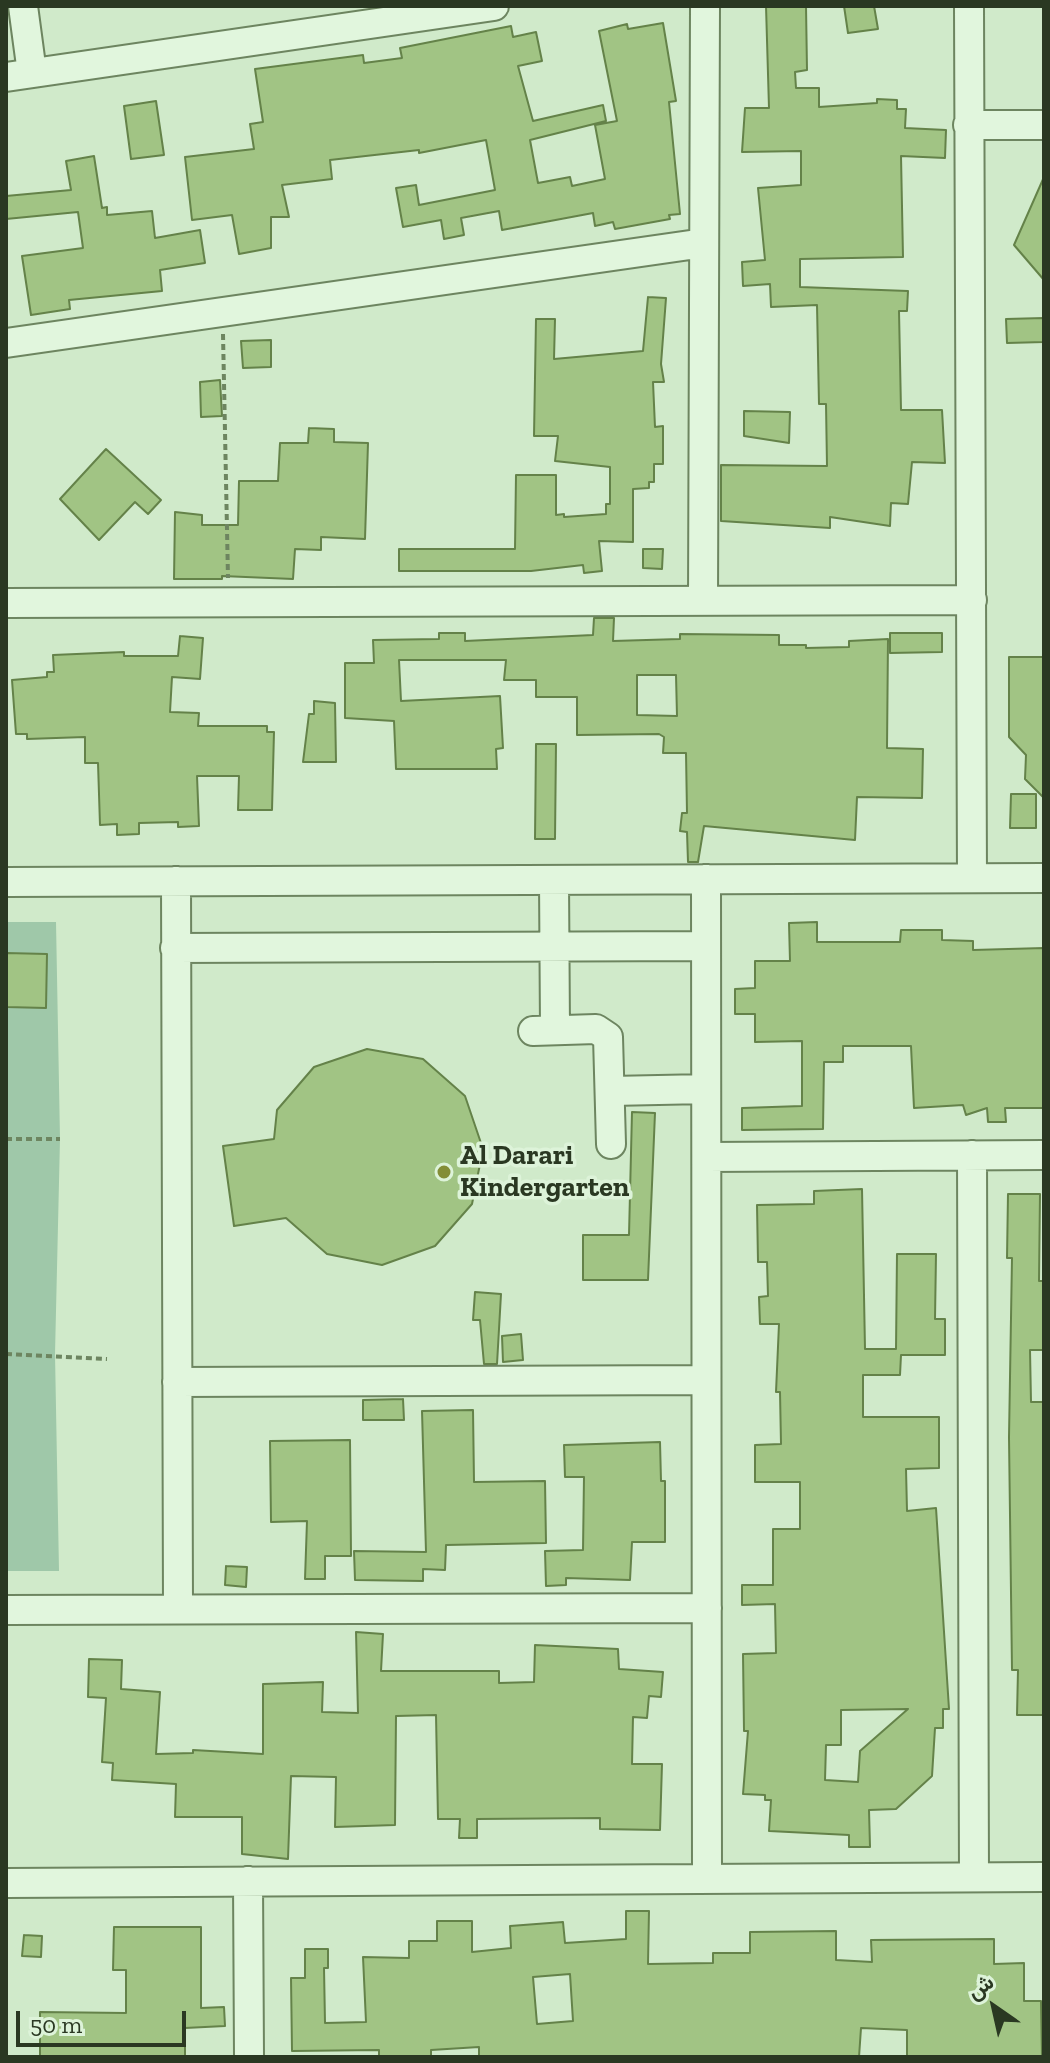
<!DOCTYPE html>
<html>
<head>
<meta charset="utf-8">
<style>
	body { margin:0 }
	#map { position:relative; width:1050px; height:2063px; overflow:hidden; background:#d0eaca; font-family:"Zilla Slab",Vazirmatn,serif }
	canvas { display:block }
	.frame { position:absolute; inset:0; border:8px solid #2a3822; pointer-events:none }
	.north { position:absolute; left:954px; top:1967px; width:80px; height:80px; -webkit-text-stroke:6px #ddf3d9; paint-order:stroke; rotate:326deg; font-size:22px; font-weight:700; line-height:32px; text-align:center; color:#2a3822 }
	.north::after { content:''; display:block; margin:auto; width:28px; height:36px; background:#2a3822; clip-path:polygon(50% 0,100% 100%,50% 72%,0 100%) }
	.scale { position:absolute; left:16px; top:2011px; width:170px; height:36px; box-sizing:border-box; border:4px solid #2a3822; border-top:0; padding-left:10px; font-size:24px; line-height:28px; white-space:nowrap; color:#2a3822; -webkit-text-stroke:6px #ddf3d9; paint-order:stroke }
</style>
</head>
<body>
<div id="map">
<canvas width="1050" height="2063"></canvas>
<div class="frame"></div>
<div class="north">ش</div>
<div class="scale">50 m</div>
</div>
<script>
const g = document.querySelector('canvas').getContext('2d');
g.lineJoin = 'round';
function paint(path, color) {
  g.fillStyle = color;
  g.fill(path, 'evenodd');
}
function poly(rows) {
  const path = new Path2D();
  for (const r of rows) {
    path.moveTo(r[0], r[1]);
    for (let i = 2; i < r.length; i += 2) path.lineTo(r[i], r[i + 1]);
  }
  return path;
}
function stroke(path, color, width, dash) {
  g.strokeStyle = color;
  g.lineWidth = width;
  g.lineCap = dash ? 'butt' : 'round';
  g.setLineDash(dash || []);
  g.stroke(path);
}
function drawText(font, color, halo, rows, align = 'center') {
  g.font = font + ' "Zilla Slab",serif';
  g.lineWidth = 7;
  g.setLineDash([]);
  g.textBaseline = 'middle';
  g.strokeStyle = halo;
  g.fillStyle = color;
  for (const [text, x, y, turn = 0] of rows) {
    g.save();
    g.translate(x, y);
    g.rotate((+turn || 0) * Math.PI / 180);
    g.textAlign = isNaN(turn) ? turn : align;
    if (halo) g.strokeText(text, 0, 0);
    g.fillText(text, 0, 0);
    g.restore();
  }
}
const green = poly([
	[6,922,56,922,60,1139,55,1354,59,1571,6,1571]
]);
const building = poly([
	[766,6,806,6,807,70,795,72,796,88,819,88,819,107,877,103,877,99,897,100,897,109,906,109,905,128,946,130,945,158,901,156,903,257,800,259,800,287,908,291,907,311,899,311,901,410,942,410,945,463,912,462,908,504,891,503,890,526,830,517,830,528,721,521,721,465,827,466,826,404,819,404,817,305,771,307,770,284,743,286,742,262,765,260,758,188,801,185,801,151,742,152,745,108,769,108,766,6],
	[844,6,874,6,878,29,848,33,844,6],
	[663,23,676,101,669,102,680,214,669,215,670,219,615,229,613,222,595,226,593,213,502,230,499,211,461,218,464,235,444,239,441,220,403,227,396,188,416,185,419,205,495,190,486,140,419,153,419,150,330,160,332,179,282,185,289,217,271,217,271,248,239,254,232,215,192,220,185,157,254,149,250,124,263,122,255,69,363,55,364,63,402,58,400,48,511,26,513,37,536,32,542,61,518,66,533,121,603,105,606,121,530,140,538,183,570,177,572,186,605,179,595,125,617,121,599,31,627,24,628,29,663,23],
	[156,101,164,155,131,159,124,106,156,101],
	[94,156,102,208,107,207,107,215,152,211,155,238,200,230,205,263,160,270,162,291,69,300,70,309,31,315,22,256,83,248,78,212,6,219,6,196,71,190,66,161,94,156],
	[1044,177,1044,280,1014,245,1044,177],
	[648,297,666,298,661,364,664,382,653,382,655,427,663,426,663,464,654,464,654,482,649,482,649,488,633,489,633,542,599,541,602,571,584,573,583,565,531,571,399,571,399,549,515,549,516,475,556,475,556,515,564,514,564,517,606,514,606,504,610,504,610,467,555,461,558,436,534,436,536,319,555,319,554,359,643,351,648,297],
	[1044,318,1044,342,1007,343,1006,319,1044,318],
	[271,340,271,367,243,368,241,341,271,340],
	[220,380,222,416,201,417,200,382,220,380],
	[744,411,790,412,789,443,744,436,744,411],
	[309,428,334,429,334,442,368,443,365,539,321,537,321,550,295,549,293,579,222,576,222,579,174,579,175,512,202,515,202,525,238,525,239,481,278,481,280,443,308,443,309,428],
	[106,449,161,500,148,514,135,502,99,540,60,499,106,449],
	[643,549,663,549,662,569,643,568,643,549],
	[594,618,614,618,613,641,680,639,680,634,779,635,779,645,806,645,806,648,849,647,849,641,888,639,887,748,923,749,922,798,857,797,855,840,704,826,698,862,688,862,687,832,680,831,682,813,687,813,686,753,663,753,664,737,659,734,577,735,577,697,536,697,536,680,504,680,506,660,399,660,401,701,500,696,503,748,496,749,497,769,396,769,394,721,345,718,345,663,374,663,373,640,439,639,439,633,465,633,465,641,593,635,594,618],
	[637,675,676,675,677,716,637,715,637,675],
	[890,633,942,633,942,652,890,653,890,633],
	[180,636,203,638,200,679,172,677,170,712,199,713,198,726,267,726,267,732,274,732,272,810,238,810,239,776,197,776,199,826,178,827,178,822,139,823,139,834,117,835,117,824,100,825,98,763,85,763,85,737,27,739,27,734,16,734,12,680,47,677,47,672,54,672,53,655,124,652,124,656,178,656,180,636],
	[1009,657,1044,657,1044,798,1025,779,1026,755,1009,737,1009,657],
	[314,701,335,703,336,762,303,762,309,714,314,714,314,701],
	[536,744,556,744,555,839,535,839,536,744],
	[1011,794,1036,794,1036,828,1010,828,1011,794],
	[817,922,817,942,900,942,901,930,942,930,942,940,973,941,973,950,1044,948,1043,1108,1005,1108,1006,1122,988,1122,987,1108,966,1115,963,1105,914,1108,911,1046,843,1046,843,1062,824,1062,823,1129,742,1130,742,1108,802,1106,802,1041,755,1042,755,1014,735,1014,735,989,755,988,755,961,790,961,789,923,817,922],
	[6,953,47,954,46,1008,6,1007,6,953],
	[367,1049,423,1059,465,1096,483,1149,472,1204,435,1246,382,1265,327,1254,286,1218,234,1226,223,1146,274,1139,277,1110,314,1067,367,1049],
	[632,1112,655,1113,648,1280,583,1280,583,1235,629,1235,632,1112],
	[862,1189,865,1349,896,1349,897,1254,936,1254,935,1319,945,1319,945,1355,901,1355,900,1375,863,1375,863,1417,939,1417,939,1468,906,1469,907,1511,936,1508,949,1709,943,1709,943,1728,935,1728,932,1776,896,1809,869,1810,870,1847,849,1847,849,1835,769,1831,771,1800,765,1800,765,1795,743,1794,748,1731,744,1731,743,1654,776,1653,775,1604,742,1605,742,1585,773,1585,773,1529,800,1529,800,1482,755,1482,755,1445,781,1444,780,1392,776,1392,779,1324,760,1324,759,1297,768,1296,767,1262,758,1262,757,1205,814,1204,814,1191,862,1189],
	[908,1709,860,1751,858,1782,825,1780,826,1745,841,1745,841,1710,908,1709],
	[1008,1194,1040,1194,1039,1281,1044,1281,1044,1350,1030,1350,1031,1402,1044,1402,1044,1715,1017,1715,1018,1670,1012,1670,1009,1437,1012,1258,1007,1258,1008,1194],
	[475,1292,501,1294,497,1364,484,1364,480,1320,473,1320,475,1292],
	[521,1334,523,1360,503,1362,502,1336,521,1334],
	[403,1399,404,1420,363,1420,363,1400,403,1399],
	[473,1410,474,1482,545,1481,546,1543,446,1545,445,1570,423,1569,423,1581,355,1580,354,1551,426,1552,422,1411,473,1410],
	[350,1440,351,1556,325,1556,325,1579,305,1579,307,1521,271,1522,270,1441,350,1440],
	[660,1442,661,1481,665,1481,665,1542,632,1542,630,1580,566,1578,566,1585,546,1586,545,1551,583,1550,584,1477,565,1477,564,1445,660,1442],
	[226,1566,247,1567,246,1587,225,1585,226,1566],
	[356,1632,383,1634,381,1671,499,1671,499,1683,534,1682,535,1645,618,1649,619,1669,663,1672,661,1697,649,1696,647,1718,633,1717,632,1764,662,1764,660,1830,600,1829,600,1818,477,1819,477,1838,459,1838,460,1819,438,1819,436,1715,396,1716,395,1825,335,1827,336,1777,291,1776,288,1859,242,1854,242,1817,175,1817,176,1784,112,1780,113,1763,102,1762,106,1698,88,1697,89,1659,122,1660,121,1689,160,1692,156,1754,193,1753,193,1750,263,1754,263,1684,323,1682,322,1712,358,1713,356,1632],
	[626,1911,649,1911,648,1964,713,1963,713,1953,750,1953,750,1932,836,1931,836,1960,872,1962,871,1940,994,1939,994,1964,1024,1963,1024,2001,1041,2001,1042,2057,907,2057,907,2030,861,2028,859,2057,479,2057,479,2047,431,2050,431,2057,379,2057,379,2050,292,2051,291,1978,305,1978,305,1949,328,1949,328,1968,324,1968,325,2023,366,2022,363,1957,409,1958,409,1941,437,1941,437,1921,472,1921,472,1952,511,1948,510,1926,563,1922,565,1943,626,1939,626,1911],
	[570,1974,573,2021,537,2024,533,1977,570,1974],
	[114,1927,201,1927,201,2008,224,2007,225,2026,185,2028,185,2057,40,2057,40,2012,126,2013,126,1970,113,1970,114,1927],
	[24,1935,42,1936,41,1957,22,1956,24,1935]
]);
const path = poly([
	[223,334,228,578],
	[6,1139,60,1139],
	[6,1354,107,1359]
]);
const minor = poly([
	[23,6,32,73],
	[969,6,972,878],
	[6,77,494,6],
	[968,125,1044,125],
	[6,343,704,243],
	[703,601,705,6],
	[6,603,972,600],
	[706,879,707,1879],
	[554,880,555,1030],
	[176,881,178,1609],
	[6,882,1044,878],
	[175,948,706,946],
	[533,1031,596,1029,608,1037,611,1144],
	[611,1091,706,1089],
	[972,1155,974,1877],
	[707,1157,1044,1155],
	[177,1382,706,1380],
	[6,1610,707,1608],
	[248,1881,249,2057],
	[6,1883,1044,1877]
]);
const markers = [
	[444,1172,8,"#838e37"]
];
const poiNames = [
	["Al Darari",460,1156],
	["Kindergarten",460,1188]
];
paint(green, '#9fc8a9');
paint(building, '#a1c484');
stroke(building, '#648249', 2);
stroke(minor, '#6d8560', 32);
stroke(path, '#6d8560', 4, [6, 4]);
stroke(minor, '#e1f6dd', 28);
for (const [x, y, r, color] of markers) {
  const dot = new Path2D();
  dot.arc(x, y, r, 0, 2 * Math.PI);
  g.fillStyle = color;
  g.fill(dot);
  stroke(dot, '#ddf3d9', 3);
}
drawText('bold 28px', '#2a3822', '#ddf3d9', poiNames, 'left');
</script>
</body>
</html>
